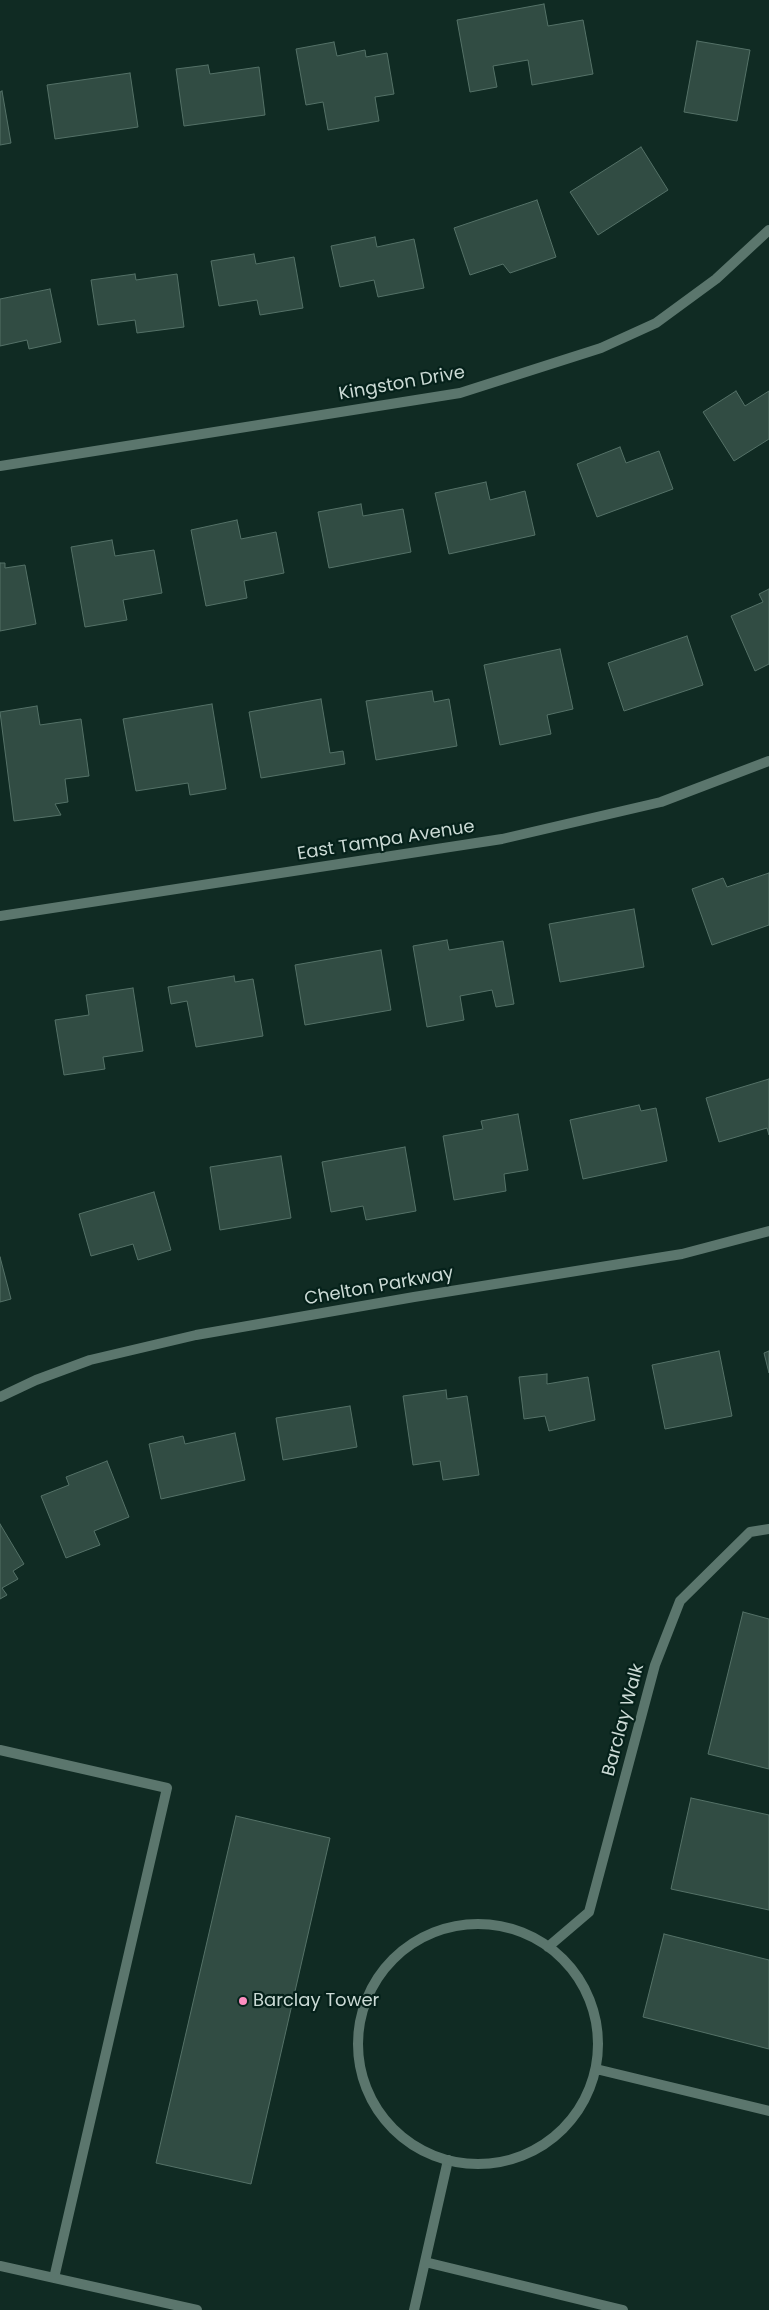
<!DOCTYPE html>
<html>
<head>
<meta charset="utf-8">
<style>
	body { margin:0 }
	canvas { display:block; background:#102b23 }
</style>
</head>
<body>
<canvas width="769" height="2310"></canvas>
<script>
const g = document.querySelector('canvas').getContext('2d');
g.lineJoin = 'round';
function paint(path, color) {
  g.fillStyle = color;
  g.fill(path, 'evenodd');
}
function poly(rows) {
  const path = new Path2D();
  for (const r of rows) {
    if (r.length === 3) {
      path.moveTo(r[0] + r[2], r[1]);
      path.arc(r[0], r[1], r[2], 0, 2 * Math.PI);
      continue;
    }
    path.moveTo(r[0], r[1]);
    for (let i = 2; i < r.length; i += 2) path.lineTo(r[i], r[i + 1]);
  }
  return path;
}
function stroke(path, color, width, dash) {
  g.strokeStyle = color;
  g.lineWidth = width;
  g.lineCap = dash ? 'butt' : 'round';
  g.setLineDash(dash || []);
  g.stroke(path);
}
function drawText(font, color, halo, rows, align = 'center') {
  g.font = font + ' Poppins,sans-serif';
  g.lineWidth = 4.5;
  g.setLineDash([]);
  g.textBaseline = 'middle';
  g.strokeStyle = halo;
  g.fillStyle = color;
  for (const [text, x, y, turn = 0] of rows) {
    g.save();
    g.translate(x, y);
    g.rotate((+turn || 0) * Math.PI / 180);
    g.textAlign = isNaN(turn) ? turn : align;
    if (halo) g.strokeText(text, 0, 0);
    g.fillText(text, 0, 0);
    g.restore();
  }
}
const building = poly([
	[544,4,548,26,583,20,593,74,532,85,528,60,493,66,497,87,470,92,457,20,544,4],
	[697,41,750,50,737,121,684,112,697,41],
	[334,42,337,56,365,50,366,57,387,53,394,94,375,97,379,121,328,130,323,102,306,105,296,49,334,42],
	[208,65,210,74,259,67,265,115,184,126,176,69,208,65],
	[130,73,138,127,55,139,47,85,130,73],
	[2,91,11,143,0,145,0,92,2,91],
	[641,147,668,190,598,235,570,192,641,147],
	[537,200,556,257,510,273,503,264,470,275,454,228,537,200],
	[375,237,377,247,414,239,424,288,378,297,374,280,340,287,331,246,375,237],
	[254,254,256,264,294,257,303,308,260,315,257,300,219,306,211,261,254,254],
	[135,274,136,280,177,274,184,327,137,333,135,320,98,325,91,280,135,274],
	[50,289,61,342,29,349,27,340,0,346,0,299,50,289],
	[736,391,745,406,769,391,769,439,734,461,703,412,736,391],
	[620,447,626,463,659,451,673,489,597,517,577,464,620,447],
	[486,482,490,500,525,491,535,535,449,554,435,493,486,482],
	[361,504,363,516,403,509,411,552,329,568,318,512,361,504],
	[237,520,241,539,276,532,284,573,244,581,247,598,206,606,191,530,237,520],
	[112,540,115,556,154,550,162,593,123,600,127,620,85,627,71,547,112,540],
	[0,563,5,563,5,568,25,565,36,624,0,631,0,563],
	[769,589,769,664,755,671,731,616,763,602,759,594,769,589],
	[687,636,703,685,624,711,608,663,687,636],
	[560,649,573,709,547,715,551,734,500,745,484,665,560,649],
	[432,691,434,702,449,699,457,746,376,760,366,701,432,691],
	[321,699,330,753,343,751,345,764,261,778,249,712,321,699],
	[212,704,226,789,190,795,188,783,136,791,123,719,212,704],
	[37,706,40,725,81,719,89,776,65,779,68,802,55,804,61,815,14,821,0,712,37,706],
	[769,873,769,925,712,945,692,889,723,878,727,887,769,873],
	[634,909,644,967,560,982,549,924,634,909],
	[447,940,449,950,503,941,514,1004,496,1007,492,990,460,996,464,1020,427,1027,413,946,447,940],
	[381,950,391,1010,305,1025,295,965,381,950],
	[234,976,235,982,253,979,263,1036,196,1047,187,1001,171,1004,168,987,234,976],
	[133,988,143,1051,103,1057,105,1069,64,1075,55,1020,89,1015,86,995,133,988],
	[769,1079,769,1135,767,1128,719,1142,706,1098,769,1079],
	[639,1105,641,1111,656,1108,667,1161,583,1179,570,1120,639,1105],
	[518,1114,528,1170,504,1174,506,1191,454,1200,443,1136,483,1129,481,1121,518,1114],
	[405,1147,416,1211,366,1220,363,1206,331,1212,322,1162,405,1147],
	[281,1156,291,1218,220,1230,210,1167,281,1156],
	[154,1192,171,1250,138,1260,133,1244,91,1256,79,1214,154,1192],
	[0,1257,11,1299,0,1302,0,1257],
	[719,1351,732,1416,665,1429,652,1365,719,1351],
	[769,1351,769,1373,764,1353,769,1351],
	[547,1374,547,1384,588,1377,595,1420,549,1431,545,1416,524,1419,519,1377,547,1374],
	[446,1390,447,1399,467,1396,479,1475,443,1480,440,1461,413,1465,403,1396,446,1390],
	[350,1406,357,1447,283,1460,276,1418,350,1406],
	[235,1433,245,1480,161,1499,149,1444,183,1436,185,1444,235,1433],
	[107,1461,129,1517,94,1531,100,1545,66,1558,41,1496,69,1485,66,1477,107,1461],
	[0,1524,24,1564,13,1571,18,1579,2,1588,7,1595,0,1599,0,1524],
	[743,1612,769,1619,769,1769,708,1754,743,1612],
	[691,1798,769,1815,769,1910,671,1889,691,1798],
	[236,1816,330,1838,251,2184,156,2163,236,1816],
	[664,1934,769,1960,769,2049,643,2017,664,1934]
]);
const lane = poly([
	[0,1750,167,1788,54,2278],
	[425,2262,623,2310],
	[0,2266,197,2310],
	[414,2310,448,2160]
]);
const street = poly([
	[0,466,460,393,601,348,656,323,716,279,769,230],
	[0,916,502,839,661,802,769,761],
	[0,1397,36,1380,90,1360,196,1335,414,1297,682,1254,769,1231],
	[478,2044,120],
	[548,1947,589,1912,655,1665,680,1601,750,1532,769,1529],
	[596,2069,769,2111]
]);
const markers = [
	[243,2001,5,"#fd8ec0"]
];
const streetNames = [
	["Kingston Drive",402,384,-10],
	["East Tampa Avenue",386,841,-9],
	["Chelton Parkway",379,1287,-10],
	["Barclay Walk",624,1720,-75]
];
const poiNames = [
	["Barclay Tower",253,2001]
];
paint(building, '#314c43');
stroke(building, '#547167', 1);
stroke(lane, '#5b766d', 10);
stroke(street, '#5b766d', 10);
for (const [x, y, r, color] of markers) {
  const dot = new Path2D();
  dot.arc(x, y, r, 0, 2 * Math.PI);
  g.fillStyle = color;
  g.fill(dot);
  stroke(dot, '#05211a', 2);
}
drawText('18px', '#cbdad5', '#05211a', streetNames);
drawText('18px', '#cbdad5', '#05211a', poiNames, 'left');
</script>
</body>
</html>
